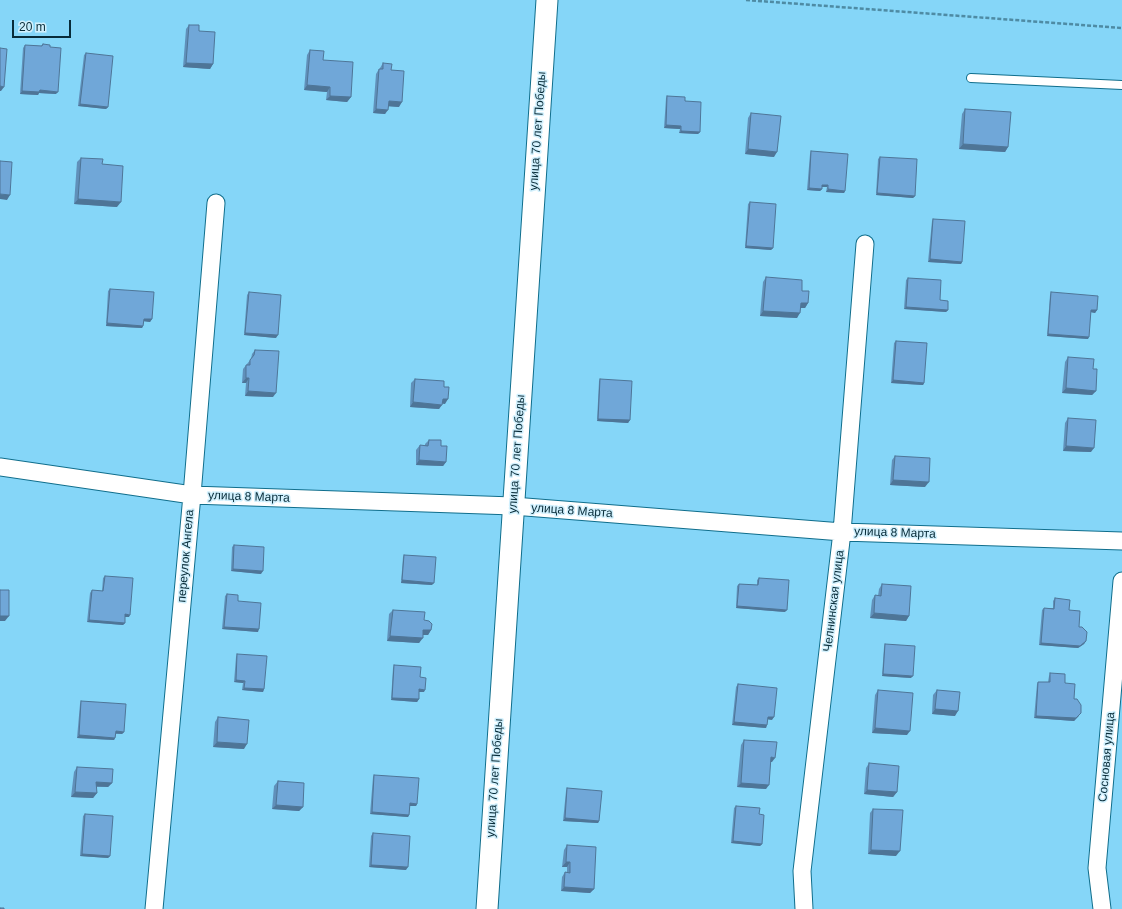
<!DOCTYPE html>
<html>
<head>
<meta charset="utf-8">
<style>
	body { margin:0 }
	#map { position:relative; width:1122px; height:909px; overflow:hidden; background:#85d6f8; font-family:Arial,sans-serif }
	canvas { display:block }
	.scale { position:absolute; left:12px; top:20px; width:59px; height:18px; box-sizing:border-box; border:2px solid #082c39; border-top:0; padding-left:5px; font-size:12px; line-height:14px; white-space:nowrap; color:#082c39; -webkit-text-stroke:3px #d1f0fd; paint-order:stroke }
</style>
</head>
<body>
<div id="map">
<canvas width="1122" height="909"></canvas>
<div class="scale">20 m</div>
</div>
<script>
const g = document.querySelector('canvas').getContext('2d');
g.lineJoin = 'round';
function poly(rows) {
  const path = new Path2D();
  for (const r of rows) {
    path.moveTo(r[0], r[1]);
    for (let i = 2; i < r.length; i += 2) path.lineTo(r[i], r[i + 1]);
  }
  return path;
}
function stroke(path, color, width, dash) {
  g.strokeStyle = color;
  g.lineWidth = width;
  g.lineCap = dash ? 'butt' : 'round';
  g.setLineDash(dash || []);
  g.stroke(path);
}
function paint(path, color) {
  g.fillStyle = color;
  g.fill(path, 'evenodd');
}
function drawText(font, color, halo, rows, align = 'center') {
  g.font = font + ' Arial,sans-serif';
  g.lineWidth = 3;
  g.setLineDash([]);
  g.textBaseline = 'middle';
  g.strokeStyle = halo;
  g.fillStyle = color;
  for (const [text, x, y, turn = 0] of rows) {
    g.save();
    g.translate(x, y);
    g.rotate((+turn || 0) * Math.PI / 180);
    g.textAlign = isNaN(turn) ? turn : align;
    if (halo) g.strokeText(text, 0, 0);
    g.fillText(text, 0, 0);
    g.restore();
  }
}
const path = poly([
	[746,0,1122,28]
]);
const service = poly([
	[971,78,1122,85]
]);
const minor = poly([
	[0,467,192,495,513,506,842,532,1122,541],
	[154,909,192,495,216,203],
	[804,909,802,871,842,532,865,244],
	[1102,909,1097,868,1122,581]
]);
const tertiary = poly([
	[487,909,547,0]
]);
const wall = poly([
	[189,25,199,31,213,64,210,69,183,67,186,29],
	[43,44,50,47,56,94,39,93,38,95,20,94,23,48,25,45,41,46],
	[310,50,323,60,351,97,347,102,326,100,327,92,304,90,307,55],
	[86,53,108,107,106,109,78,106,84,55],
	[383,63,391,70,399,107,388,106,385,114,373,113,376,74,379,69,380,69,380,68],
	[667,96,685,101,700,132,698,134,679,133,680,129,664,128,666,98],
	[965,109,1008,147,1005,152,959,149,962,114],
	[751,113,774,157,745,154,748,118],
	[811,151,845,191,844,193,826,192,827,187,822,187,822,189,820,191,807,190,810,154],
	[880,157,915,196,913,198,876,195,878,159],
	[81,158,102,164,117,207,74,204,77,162],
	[750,202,773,248,771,250,745,248,748,204],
	[933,219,962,262,961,264,928,262,932,221],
	[766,277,802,291,808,303,805,308,800,308,797,318,760,316,763,282],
	[908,278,940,300,948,310,946,312,904,309,906,280],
	[110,289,152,319,150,322,144,321,143,326,142,328,106,326,108,291],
	[249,292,276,338,244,335,247,295],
	[1051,292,1097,310,1095,313,1091,312,1088,339,1047,336,1050,295],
	[896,341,924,383,923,385,891,383,894,343],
	[255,350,273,397,245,396,246,383,242,383,243,369,251,359,252,354],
	[1068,357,1093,369,1096,391,1092,395,1062,393,1065,362],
	[415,379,444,387,445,404,442,403,439,409,410,407,411,383],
	[600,379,630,420,628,423,597,421,599,381],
	[1068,418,1091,452,1063,451,1065,423],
	[429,440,446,462,443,466,416,465,416,450,420,445,425,446,425,444],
	[895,456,925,487,890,485,892,460],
	[234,545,261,574,231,571,232,547],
	[404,555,432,585,401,583,403,557],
	[105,576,129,617,125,617,125,623,123,625,87,622,90,593,92,590,102,591,103,578],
	[759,578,785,612,736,608,737,586,739,584,757,585,757,580],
	[882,584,909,616,906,621,870,618,872,600,875,595,878,596,879,589],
	[227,594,238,601,258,632,222,629,225,596],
	[1055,598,1069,610,1079,627,1086,641,1084,644,1078,648,1039,645,1042,610,1044,608,1053,608,1053,601],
	[393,610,424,620,431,630,428,635,423,635,419,643,387,641,389,614],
	[885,644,911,678,882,676,884,647],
	[237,654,264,689,263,692,242,690,243,683,234,682,236,657],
	[394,665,420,677,424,692,419,692,419,699,417,702,391,700,393,668],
	[1050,673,1065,683,1074,699,1079,716,1074,721,1034,718,1037,684,1038,682,1048,682,1049,676],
	[738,684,772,720,768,719,766,728,732,725,736,687],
	[878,690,907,735,872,733,875,695],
	[937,690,955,716,932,714,933,695],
	[81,701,124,732,122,734,116,734,115,738,114,740,77,738,80,704],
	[218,717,244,749,213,747,215,722],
	[744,740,772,762,770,762,766,789,737,787,741,745],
	[869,763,897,792,893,797,864,794,866,768],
	[77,767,112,783,108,787,96,787,97,793,93,798,71,797,74,772],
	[374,775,417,804,416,806,410,806,409,815,408,817,370,814,373,777],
	[278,781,303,807,299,811,272,809,274,786],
	[567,788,599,821,598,823,563,821,566,791],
	[736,806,759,814,762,844,760,846,731,843,734,808],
	[873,809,896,856,868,854,870,813],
	[85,814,110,856,108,858,80,856,83,816],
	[373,833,406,870,369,867,371,836],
	[567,845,594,889,590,893,561,891,562,877,565,872,567,872,567,867,562,867,564,850]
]);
const shadedWall = poly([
	[186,63,213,64,210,69,183,67],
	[307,85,330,87,327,92,304,90],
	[0,86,4,87,1,91,0,91],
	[40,90,58,92,56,94,39,93,38,95,20,94,22,91],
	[330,96,351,97,347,102,326,100],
	[389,101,402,102,399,107,385,106],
	[80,104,108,107,106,109,78,106],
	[376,109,388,110,385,114,373,113],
	[666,125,681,126,680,129,664,128],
	[681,131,700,132,698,134,679,133],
	[963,144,1008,147,1005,152,959,149],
	[748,149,777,152,774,157,745,154],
	[822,185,828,185,827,187,821,187],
	[809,188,822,189,820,191,807,190],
	[828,189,845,191,844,193,826,192],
	[877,193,915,196,913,198,876,195],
	[0,194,10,195,7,200,0,199],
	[78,199,121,202,117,207,74,204],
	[746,246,773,248,771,250,745,248],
	[930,259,962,262,961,264,928,262],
	[801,303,808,303,805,308,797,308],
	[906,307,948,310,946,312,904,309],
	[1091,310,1097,310,1095,313,1090,312],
	[763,311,800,313,797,318,760,316],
	[144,319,152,319,150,322,142,321],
	[107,323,143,326,142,328,106,326],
	[245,333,278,335,276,338,244,335],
	[1048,334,1089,337,1088,339,1047,336],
	[246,378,249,378,246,383,242,383],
	[893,380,924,383,923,385,891,383],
	[1066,388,1096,391,1092,395,1062,393],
	[248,391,276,393,273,397,245,396],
	[443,399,448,399,445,404,439,403],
	[413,402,442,405,439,409,410,407],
	[598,419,630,420,628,423,597,421],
	[1066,446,1094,448,1091,452,1063,451],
	[419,460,446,462,443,466,416,465],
	[893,480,929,482,925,487,890,485],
	[233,569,263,571,261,574,231,571],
	[402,580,434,583,432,585,401,583],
	[737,606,787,610,785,612,736,608],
	[874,613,909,616,906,621,870,618],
	[125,614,130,615,129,617,124,617],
	[0,616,9,616,5,621,0,621],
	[89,620,125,623,123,625,87,622],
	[224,627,259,629,258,632,222,629],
	[423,630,431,630,428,635,420,635],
	[390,636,423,638,419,643,387,641],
	[1086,641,1084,644,1078,648,1039,645,1041,643],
	[883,674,913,676,911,678,882,676],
	[236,680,245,681,243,683,234,682],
	[244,688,264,689,263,692,242,690],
	[419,689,425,690,424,692,418,692],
	[392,698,419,699,417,702,391,700],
	[935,709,958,711,955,716,932,714],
	[1081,713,1074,721,1034,718,1036,716],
	[768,717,774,717,772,720,766,719],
	[734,722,767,725,766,728,732,725],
	[875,728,910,731,907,735,872,733],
	[116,731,124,732,122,734,114,733],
	[79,735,115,738,114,740,77,738],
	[217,742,247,744,244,749,213,747],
	[771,757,775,758,772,762,767,762],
	[96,782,112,783,108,787,93,786],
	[741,783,769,785,766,789,737,787],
	[867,790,897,792,893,797,864,794],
	[75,792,97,793,93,798,71,797],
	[410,803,417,804,416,806,408,806],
	[276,805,303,807,299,811,272,809],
	[372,812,409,815,408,817,370,814],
	[565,818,599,821,598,823,563,821],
	[733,841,762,844,760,846,731,843],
	[871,850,900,851,896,856,868,854],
	[82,854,110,856,108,858,80,856],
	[566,862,570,862,567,867,562,867],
	[371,865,408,867,406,870,369,867],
	[564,887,594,889,590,893,561,891]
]);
const building = poly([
	[189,25,199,25,199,31,215,32,213,64,186,63,189,25],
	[43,44,50,45,50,47,61,48,58,92,40,90,39,92,22,91,25,45,42,46,43,44],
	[0,48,7,49,4,87,0,86,0,48],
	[310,50,324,51,323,60,353,62,351,97,330,96,330,87,307,85,310,50],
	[86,53,113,56,108,107,80,104,86,53],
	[383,63,392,64,391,70,404,71,402,102,389,101,388,110,376,109,379,69,383,69,383,63],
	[667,96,685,97,685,101,701,102,700,132,681,131,681,126,666,125,667,96],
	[965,109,1011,112,1008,147,963,144,965,109],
	[751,113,781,116,777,152,748,149,751,113],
	[811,151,848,154,845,191,828,189,828,185,822,185,822,189,809,188,811,151],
	[880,157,917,159,915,196,877,193,880,157],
	[81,158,103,159,102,164,123,166,121,202,78,199,81,158],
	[0,161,12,162,10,195,0,194,0,161],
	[750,202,776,204,773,248,746,246,750,202],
	[933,219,965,221,962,262,930,259,933,219],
	[766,277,802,280,802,291,809,291,808,303,801,303,800,313,763,311,766,277],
	[908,278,941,280,940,300,948,301,948,310,906,307,908,278],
	[110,289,154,292,152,319,144,319,143,326,107,323,110,289],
	[249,292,281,295,278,335,245,333,249,292],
	[1051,292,1098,296,1097,310,1091,310,1089,337,1048,334,1051,292],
	[896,341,927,343,924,383,893,380,896,341],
	[255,350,279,351,276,393,248,391,249,378,246,378,246,365,250,365,250,360,254,355,255,350],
	[1068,357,1094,359,1093,369,1097,369,1096,391,1066,388,1068,357],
	[415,379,444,381,444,387,449,387,448,399,443,399,442,405,413,402,415,379],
	[600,379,632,381,630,420,598,419,600,379],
	[1068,418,1096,420,1094,448,1066,446,1068,418],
	[429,440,441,440,441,446,447,446,446,462,419,460,420,445,428,446,429,440],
	[895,456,930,458,929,482,893,480,895,456],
	[234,545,264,547,263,571,233,569,234,545],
	[404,555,436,557,434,583,402,580,404,555],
	[105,576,133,578,130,615,125,614,125,623,89,620,92,590,103,591,105,576],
	[759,578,789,580,787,610,737,606,739,584,758,585,759,578],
	[882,584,911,586,909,616,874,613,875,595,881,596,882,584],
	[0,590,9,590,9,616,0,616,0,590],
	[227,594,238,595,238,601,261,603,259,629,224,627,227,594],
	[1055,598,1070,600,1069,610,1080,611,1079,627,1082,627,1087,632,1086,641,1080,646,1041,643,1044,608,1054,609,1055,598],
	[393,610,425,612,424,620,429,621,432,624,431,630,423,630,423,638,390,636,393,610],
	[885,644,915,646,913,676,883,674,885,644],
	[237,654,267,656,264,689,244,688,245,681,236,680,237,654],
	[394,665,421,667,420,677,426,678,425,690,419,689,419,699,392,698,394,665],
	[1050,673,1065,674,1065,683,1075,684,1074,699,1077,699,1081,705,1081,713,1076,718,1036,716,1038,682,1050,682,1050,673],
	[738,684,777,688,774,717,768,717,767,725,734,722,738,684],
	[878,690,913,693,910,731,875,728,878,690],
	[937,690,960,692,958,711,935,709,937,690],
	[81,701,126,704,124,732,116,731,115,738,79,735,81,701],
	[218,717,249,720,247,744,217,742,218,717],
	[744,740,777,742,775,758,771,757,769,785,741,783,744,740],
	[869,763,899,766,897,792,867,790,869,763],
	[77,767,113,769,112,783,96,782,97,793,75,792,77,767],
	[374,775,419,778,417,804,410,803,409,815,372,812,374,775],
	[278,781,304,783,303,807,276,805,278,781],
	[567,788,602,791,599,821,565,818,567,788],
	[736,806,760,808,759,814,764,815,762,844,733,841,736,806],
	[873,809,903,810,900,851,871,850,873,809],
	[85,814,113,816,110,856,82,854,85,814],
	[373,833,410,836,408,867,371,865,373,833],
	[567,845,596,847,594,889,564,887,565,872,570,873,570,862,566,862,567,845],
	[0,908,4,908,4,909,0,909,0,908]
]);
const streetNames = [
	["улица 70 лет Победы",538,131,-86],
	["улица 70 лет Победы",517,454,-86],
	["улица 8 Марта",249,497,2],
	["улица 8 Марта",572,511,4],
	["улица 8 Марта",895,533,2],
	["переулок Ангела",186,556,-85],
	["Челнинская улица",834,601,-83],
	["Сосновая улица",1107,757,-85],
	["улица 70 лет Победы",495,778,-86]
];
stroke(service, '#106e8c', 10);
stroke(minor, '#106e8c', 19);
stroke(tertiary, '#106e8c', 23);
stroke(path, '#4e8ba4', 2.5, [4, 2]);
stroke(service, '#fff', 8);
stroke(minor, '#fff', 17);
stroke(tertiary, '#fff', 21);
paint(wall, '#6090ba');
paint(shadedWall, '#4e7597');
paint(building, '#70a7d8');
stroke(building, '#4e7597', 1);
drawText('12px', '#082c39', '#d1f0fd', streetNames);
</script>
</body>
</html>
